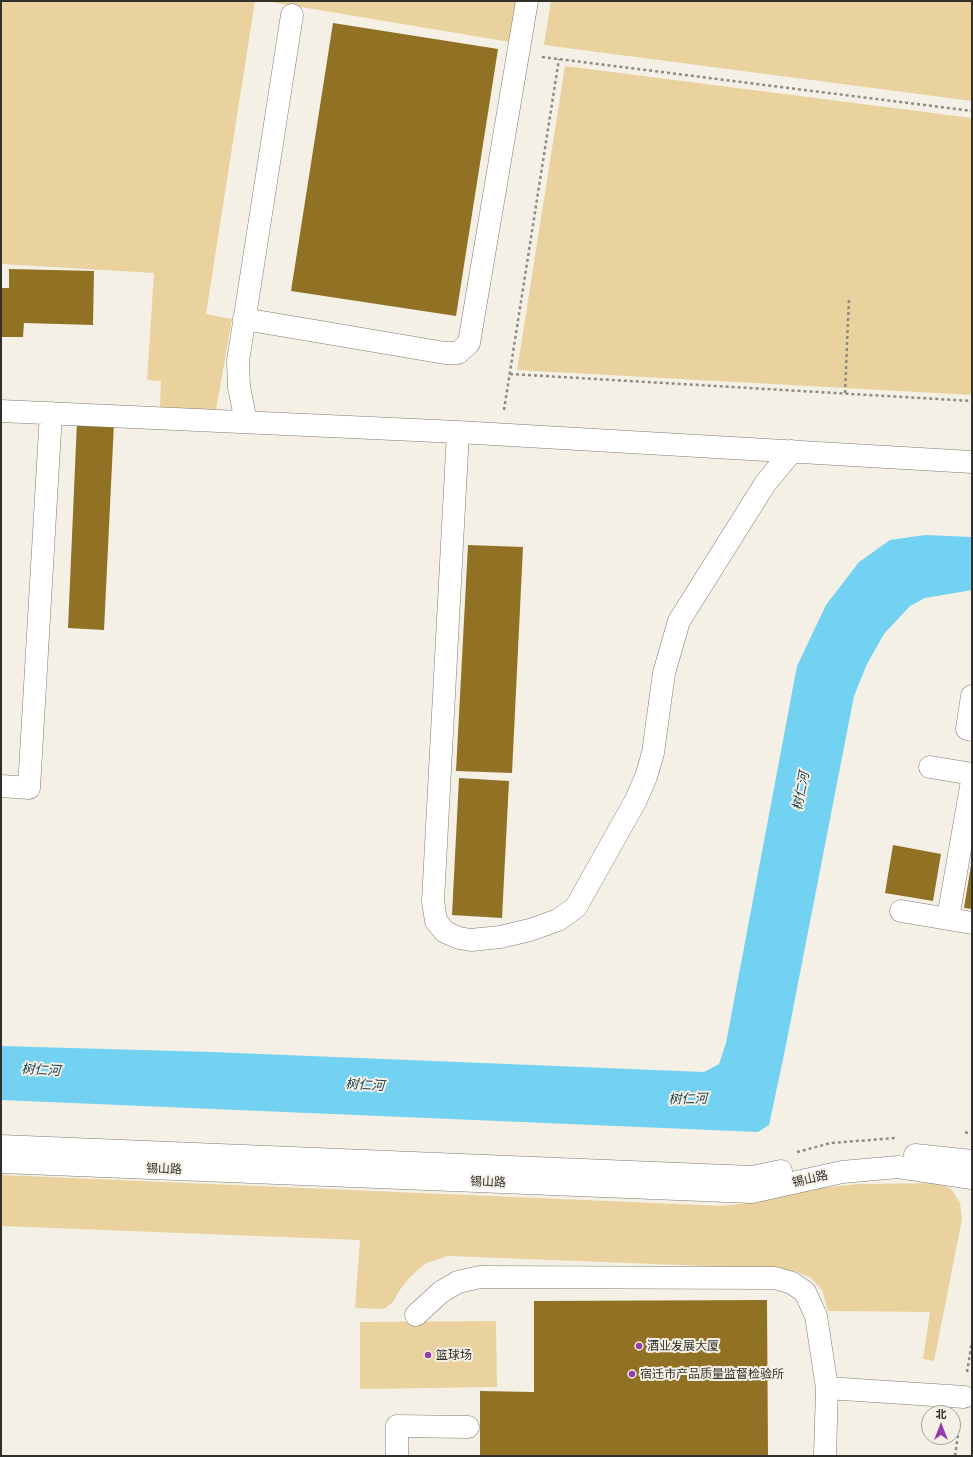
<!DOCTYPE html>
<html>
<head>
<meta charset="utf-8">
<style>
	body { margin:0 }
	#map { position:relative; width:973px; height:1457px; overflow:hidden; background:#f5f0e6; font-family:"Asap Condensed","Noto Sans SC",sans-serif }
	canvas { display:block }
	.frame { position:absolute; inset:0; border:2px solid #302f2b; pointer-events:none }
	.north { position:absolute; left:921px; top:1405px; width:40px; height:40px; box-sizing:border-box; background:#f5f0e6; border:1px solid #a6a39b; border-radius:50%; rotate:0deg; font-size:11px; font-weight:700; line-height:16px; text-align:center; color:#302f2b }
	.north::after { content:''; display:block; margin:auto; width:14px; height:18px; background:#913dab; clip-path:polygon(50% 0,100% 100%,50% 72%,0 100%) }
</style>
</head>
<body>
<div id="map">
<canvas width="973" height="1457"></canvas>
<div class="frame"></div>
<div class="north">北</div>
</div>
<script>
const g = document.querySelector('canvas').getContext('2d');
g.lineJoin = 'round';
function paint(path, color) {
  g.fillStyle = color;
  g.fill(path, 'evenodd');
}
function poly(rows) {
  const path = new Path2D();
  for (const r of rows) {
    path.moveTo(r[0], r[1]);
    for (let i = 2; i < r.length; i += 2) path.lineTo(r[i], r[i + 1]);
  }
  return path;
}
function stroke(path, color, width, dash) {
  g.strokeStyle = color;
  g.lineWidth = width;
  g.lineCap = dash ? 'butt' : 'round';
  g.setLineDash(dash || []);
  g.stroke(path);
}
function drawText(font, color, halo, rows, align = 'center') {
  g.font = font + ' "Asap Condensed","Noto Sans SC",sans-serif';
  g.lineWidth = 4;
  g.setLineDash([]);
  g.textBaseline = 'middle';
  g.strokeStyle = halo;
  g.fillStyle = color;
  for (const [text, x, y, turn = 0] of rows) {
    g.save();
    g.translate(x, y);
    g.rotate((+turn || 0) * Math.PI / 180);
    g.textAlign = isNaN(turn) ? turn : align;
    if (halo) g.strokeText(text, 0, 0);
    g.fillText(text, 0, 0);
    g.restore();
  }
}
const green = poly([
	[1,1,255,1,206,314,232,319,216,410,160,408,161,381,147,380,154,273,1,264],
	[265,1,517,1,510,42],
	[551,1,972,1,972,101,544,45],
	[565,66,972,118,972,395,517,370],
	[1,1175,724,1206,756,1202,819,1188,859,1184,941,1183,952,1190,960,1203,962,1219,934,1361,923,1359,930,1312,828,1311,822,1290,811,1278,797,1272,782,1269,448,1256,426,1263,411,1276,399,1291,393,1302,384,1309,355,1308,360,1240,1,1226],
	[496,1321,497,1387,360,1389,360,1322]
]);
const water = poly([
	[925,535,972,537,972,590,925,598,910,606,884,634,867,664,854,696,785,1050,769,1125,758,1132,1,1100,1,1046,212,1052,704,1072,719,1064,726,1043,797,666,826,605,859,562,890,540]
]);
const building = poly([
	[333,23,498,49,456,316,291,291],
	[9,269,94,271,93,325,24,323,23,337,1,337,1,288,9,288],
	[77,421,114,423,104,630,68,628],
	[468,545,523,547,512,773,456,771],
	[459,778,509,781,502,918,452,915],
	[893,845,941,854,933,901,885,893],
	[971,865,972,865,972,909,964,908],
	[767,1300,768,1456,480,1456,480,1391,534,1392,534,1301]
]);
const path = poly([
	[542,57,972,111],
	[510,374,972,401],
	[845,393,849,298],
	[504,410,559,59],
	[965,1133,972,1131],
	[797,1152,831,1143,896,1138],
	[967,1372,972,1341],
	[955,1456,960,1421]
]);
const minor = poly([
	[244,319,445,353,458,353,469,343,527,1],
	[1,411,458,432,972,462],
	[246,422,239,387,238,361,292,15],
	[458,432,433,901,436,921,445,932,459,938,471,940,500,937,530,930,558,920,576,907,636,800,646,777,653,753,664,673,679,621,765,484,792,451],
	[972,696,967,729,972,730],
	[930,767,972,774],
	[1,786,29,788,51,413],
	[901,911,972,923],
	[948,918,972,781],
	[1,1146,752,1177,781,1171],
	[915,1155,972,1161],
	[1,1162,752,1192,842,1172,898,1167,972,1178],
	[416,1315,441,1292,458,1282,480,1277,775,1278,792,1283,805,1292,816,1316,827,1388],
	[397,1456,397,1426,468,1427],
	[825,1456,827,1388,964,1397]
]);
const markers = [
	[639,1346,4,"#913dab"],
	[428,1355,4,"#913dab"],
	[632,1374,4,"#913dab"]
];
const streetNames = [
	["锡山路",164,1169,2],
	["锡山路",810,1179,-13],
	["锡山路",488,1182,2]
];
const poiNames = [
	["酒业发展大厦",647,1346],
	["篮球场",436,1355],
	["宿迁市产品质量监督检验所",640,1374]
];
const waterNames = [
	["树仁河",801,791,-79],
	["树仁河",41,1070,3],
	["树仁河",365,1085,3],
	["树仁河",688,1099,-1]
];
paint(green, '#ead29f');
paint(water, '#73d1f2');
paint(building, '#917124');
stroke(minor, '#7f7b72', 23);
stroke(path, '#8e8b84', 2.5, [3, 3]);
stroke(minor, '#fff', 22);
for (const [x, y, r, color] of markers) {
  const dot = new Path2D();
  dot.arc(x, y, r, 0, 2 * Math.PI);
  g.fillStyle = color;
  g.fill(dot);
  stroke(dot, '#f5f0e6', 1.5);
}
drawText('12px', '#302f2b', '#f5f0e6', streetNames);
drawText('12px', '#302f2b', '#f5f0e6', poiNames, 'left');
drawText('italic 13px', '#123d4b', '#f5f0e6', waterNames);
</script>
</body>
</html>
